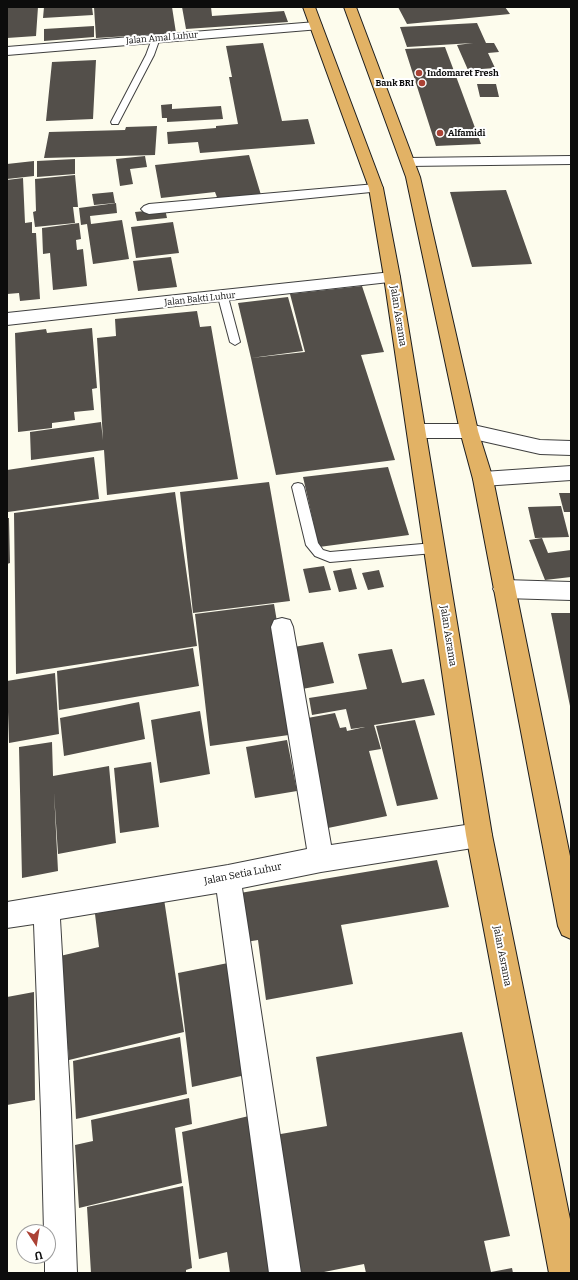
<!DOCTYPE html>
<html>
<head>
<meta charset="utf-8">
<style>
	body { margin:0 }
	#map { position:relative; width:578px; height:1280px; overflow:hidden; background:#fdfced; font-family:Bitter,serif }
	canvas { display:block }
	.frame { position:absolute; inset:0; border:8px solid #0c0c0c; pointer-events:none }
	.north { position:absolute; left:16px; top:1224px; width:40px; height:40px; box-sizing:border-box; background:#fff; border:1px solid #9e9e9e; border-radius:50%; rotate:168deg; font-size:11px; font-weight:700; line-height:16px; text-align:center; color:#0c0c0c }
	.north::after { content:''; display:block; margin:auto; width:14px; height:18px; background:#ab4235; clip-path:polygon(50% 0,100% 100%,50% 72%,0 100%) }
</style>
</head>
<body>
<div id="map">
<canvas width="578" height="1280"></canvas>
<div class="frame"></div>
<div class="north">U</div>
</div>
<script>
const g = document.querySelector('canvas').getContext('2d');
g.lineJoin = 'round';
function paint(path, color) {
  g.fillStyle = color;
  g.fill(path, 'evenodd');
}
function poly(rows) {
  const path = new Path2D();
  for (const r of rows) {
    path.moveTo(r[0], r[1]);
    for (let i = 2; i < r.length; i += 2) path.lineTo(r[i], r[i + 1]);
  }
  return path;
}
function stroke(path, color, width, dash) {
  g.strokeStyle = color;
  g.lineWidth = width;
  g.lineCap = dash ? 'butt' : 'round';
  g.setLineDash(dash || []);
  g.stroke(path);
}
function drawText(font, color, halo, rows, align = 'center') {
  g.font = font + ' Bitter,serif';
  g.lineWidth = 4;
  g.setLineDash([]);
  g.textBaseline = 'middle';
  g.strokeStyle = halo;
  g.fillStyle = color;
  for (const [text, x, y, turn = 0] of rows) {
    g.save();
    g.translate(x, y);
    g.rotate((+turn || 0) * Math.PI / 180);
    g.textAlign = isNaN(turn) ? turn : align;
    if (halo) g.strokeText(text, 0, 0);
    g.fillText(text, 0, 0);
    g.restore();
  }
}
const building = poly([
	[7,7,38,7,36,36,7,38],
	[44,7,92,7,93,15,43,18],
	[94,7,172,7,176,33,96,38],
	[182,7,211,7,212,16,284,11,288,22,186,29],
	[398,7,505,7,510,14,407,24],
	[477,23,486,43,494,43,499,52,488,53,495,68,468,70,457,45,473,43,407,47,400,27],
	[94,26,94,37,44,41,44,29],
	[263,43,282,121,308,119,315,144,200,153,198,142,168,144,167,132,216,128,216,126,238,124,229,77,232,77,226,46],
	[445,47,460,87,481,144,436,146,405,49],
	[96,60,93,119,46,121,52,62],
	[477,84,496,84,499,97,480,97],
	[172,104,172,109,221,106,223,119,167,122,167,118,162,118,161,105],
	[157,126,155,155,44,158,49,132,125,130,126,127],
	[249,155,261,195,218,200,215,192,161,198,155,165],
	[145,156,147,167,130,169,133,184,120,186,116,159],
	[75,159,75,174,37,177,37,161],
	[34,161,34,176,7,179,7,164],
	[75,175,78,207,73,207,75,223,35,227,33,212,36,211,35,179],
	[23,178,25,223,32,222,32,233,36,233,40,299,20,301,19,293,7,294,7,180],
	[506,190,532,264,472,267,450,192],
	[113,192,115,203,94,205,92,194],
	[116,203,117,213,90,216,91,224,122,220,129,259,93,264,87,224,81,225,79,208],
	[165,209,167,218,137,221,135,212],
	[173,222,179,253,136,258,131,227],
	[79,223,81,239,76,240,77,250,83,249,87,286,53,290,50,253,43,254,42,228],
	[171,257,177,287,138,291,133,261],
	[362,286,384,352,361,355,395,460,276,475,251,358,305,352,290,294],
	[288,297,303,351,251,358,238,303],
	[197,311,200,327,211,326,238,479,107,495,104,450,31,460,30,432,101,422,103,440,97,338,116,336,115,319],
	[92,328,97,388,92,389,94,410,74,412,75,420,52,423,52,428,18,432,15,333,46,329,47,333],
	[94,457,99,499,8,512,7,470],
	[388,467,409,535,319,547,303,477],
	[269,482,290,601,193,613,180,492],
	[175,492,197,646,16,674,14,513],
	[559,493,571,493,571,512,564,512],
	[561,506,569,537,535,538,528,507],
	[7,518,9,518,10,563,7,564],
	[542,538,548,553,571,550,571,577,545,580,529,540],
	[324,566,331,590,309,593,303,569],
	[351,568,357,589,339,592,333,571],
	[379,570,384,587,368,590,362,573],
	[274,604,296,734,210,746,195,614],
	[551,613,571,613,571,706,570,706],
	[323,642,334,683,297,690,288,648],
	[193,648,199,686,59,710,57,671],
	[392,649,402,683,424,679,435,715,374,725,381,749,369,751,387,816,328,828,302,719,335,713,340,728,346,727,347,731,365,727,351,729,346,709,312,715,309,698,367,689,358,654],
	[55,673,59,734,9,743,7,681],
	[139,702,145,739,64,756,60,718],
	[200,711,210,774,160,783,151,720],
	[415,720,438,799,397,806,376,726],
	[287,740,297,791,255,798,246,747],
	[52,742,53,776,109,766,116,843,58,854,54,792,58,871,22,878,19,747],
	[151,762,159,827,120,833,114,768],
	[437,860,449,907,341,925,353,984,266,1000,258,940,240,943,234,894],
	[164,899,184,1032,69,1060,60,956,99,947,95,914],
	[233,962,250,1074,192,1087,178,973],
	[34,992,35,1100,7,1105,7,997],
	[462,1032,510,1236,484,1241,491,1272,512,1268,513,1273,366,1273,364,1264,319,1273,292,1273,275,1135,327,1126,316,1057],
	[180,1037,187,1094,76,1119,73,1061],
	[189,1098,192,1124,175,1128,182,1183,79,1208,75,1145,93,1141,91,1120],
	[253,1115,278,1273,230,1273,227,1252,199,1259,182,1132],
	[183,1186,192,1268,186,1270,186,1273,91,1273,87,1207]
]);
const lane = poly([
	[153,36,159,36,160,38,154,55,119,122,118,124,112,124,111,122,146,55,153,36],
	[223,294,228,297,240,342,235,345,230,342,218,297,223,294],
	[298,483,302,484,304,487,318,543,323,550,330,552,434,543,438,545,440,548,438,551,434,553,330,562,315,556,306,545,292,487,294,484,298,483]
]);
const street = poly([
	[316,22,320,23,322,26,320,29,7,55,7,47,316,22],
	[571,156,571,164,408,166,403,165,401,162,403,159,408,158,571,156],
	[376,184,381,185,383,188,381,191,149,214,144,212,141,209,144,206,149,204,376,184],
	[392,272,398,273,400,277,398,281,7,325,7,313,392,272],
	[416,424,469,424,540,440,571,441,571,455,540,454,469,438,416,438,409,436,407,431,409,426,416,424],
	[571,466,571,480,483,486,476,484,473,479,476,474,483,472,571,466],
	[504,580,571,582,571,600,504,598,497,595,493,589,497,583,504,580],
	[282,618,290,620,293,627,331,845,479,823,488,826,492,835,488,844,479,847,321,872,242,888,301,1273,269,1273,217,893,60,919,71,1112,77,1273,45,1273,45,1256,48,1256,48,1232,44,1232,41,1112,34,924,7,928,7,902,228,865,307,849,271,627,274,620,282,618]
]);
const highway = poly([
	[303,7,315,7,383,188,400,277,492,835,571,1224,571,1273,549,1273,466,835,384,277,369,188,303,7],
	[344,7,356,7,420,177,478,431,493,479,571,861,571,939,562,935,558,926,473,479,460,431,406,177,344,7]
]);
const markers = [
	[419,73,4,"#ab4235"],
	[422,83,4,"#ab4235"],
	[440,133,4,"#ab4235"]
];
const farStreetnames = [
	["Jalan Amal Luhur",162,38,-5],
	["Jalan Bakti Luhur",200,299,-6]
];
const farPoinames = [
	["Indomaret Fresh",427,73],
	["Bank BRI",414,83,"right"],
	["Alfamidi",448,133]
];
const streetNames = [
	["Jalan Asrama",398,316,81],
	["Jalan Asrama",448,636,81],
	["Jalan Setia Luhur",243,874,-11],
	["Jalan Asrama",502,956,79]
];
paint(building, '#534f4a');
stroke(lane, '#3f3f3f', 2);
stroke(street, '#3f3f3f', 2);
stroke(highway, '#1d1d1d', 2);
paint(lane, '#fff');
paint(street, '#fff');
paint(highway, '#e2b265');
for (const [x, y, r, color] of markers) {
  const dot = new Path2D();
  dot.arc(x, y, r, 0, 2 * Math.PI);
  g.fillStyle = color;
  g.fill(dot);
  stroke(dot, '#fff', 1.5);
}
drawText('9px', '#0c0c0c', '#fff', farStreetnames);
drawText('bold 9px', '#0c0c0c', '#fff', farPoinames, 'left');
drawText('10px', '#0c0c0c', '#fff', streetNames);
</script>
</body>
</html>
